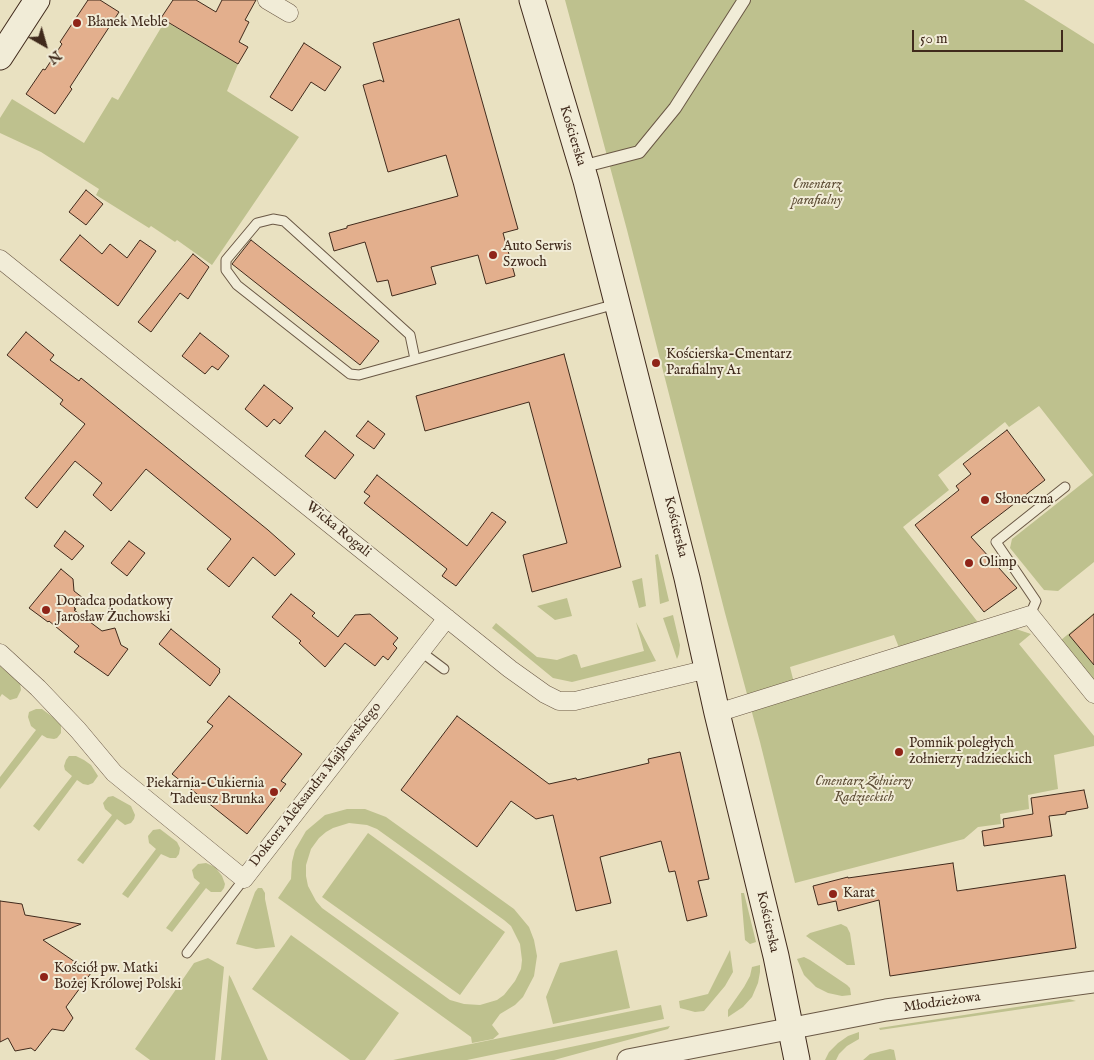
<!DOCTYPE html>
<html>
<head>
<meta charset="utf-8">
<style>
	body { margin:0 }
	#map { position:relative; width:1094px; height:1060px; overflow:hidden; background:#e9e1c1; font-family:"IM FELL English",serif }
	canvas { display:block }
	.north { position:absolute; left:20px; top:20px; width:50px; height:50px; -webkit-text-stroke:4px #f1ecd7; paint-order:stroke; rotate:142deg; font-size:14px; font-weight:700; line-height:20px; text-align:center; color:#402a1c }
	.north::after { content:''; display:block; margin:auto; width:18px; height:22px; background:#402a1c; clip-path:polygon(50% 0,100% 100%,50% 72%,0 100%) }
	.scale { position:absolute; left:912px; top:30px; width:151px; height:22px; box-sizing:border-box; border:2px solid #402a1c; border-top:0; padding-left:6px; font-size:15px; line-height:18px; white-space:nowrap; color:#402a1c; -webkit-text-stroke:4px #f1ecd7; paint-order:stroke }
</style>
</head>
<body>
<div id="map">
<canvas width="1094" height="1060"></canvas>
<div class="north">N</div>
<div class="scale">50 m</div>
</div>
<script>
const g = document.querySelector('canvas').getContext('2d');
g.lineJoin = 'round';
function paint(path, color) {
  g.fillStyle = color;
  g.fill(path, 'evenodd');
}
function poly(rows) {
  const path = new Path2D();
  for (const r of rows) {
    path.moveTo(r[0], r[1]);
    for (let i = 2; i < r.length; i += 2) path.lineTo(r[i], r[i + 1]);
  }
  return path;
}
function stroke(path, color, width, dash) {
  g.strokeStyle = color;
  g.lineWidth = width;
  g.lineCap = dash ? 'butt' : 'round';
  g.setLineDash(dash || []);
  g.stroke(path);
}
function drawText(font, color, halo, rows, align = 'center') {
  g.font = font + ' "IM FELL English",serif';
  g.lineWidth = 4;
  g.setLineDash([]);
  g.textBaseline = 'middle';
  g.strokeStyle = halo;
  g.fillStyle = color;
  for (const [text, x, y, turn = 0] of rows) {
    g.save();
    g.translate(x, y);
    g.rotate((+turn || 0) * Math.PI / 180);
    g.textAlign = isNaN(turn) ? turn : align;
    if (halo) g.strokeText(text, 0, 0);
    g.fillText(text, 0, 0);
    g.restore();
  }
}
const green = poly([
	[565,0,1024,0,1094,44,1094,562,1058,591,1044,590,1010,548,1012,539,1093,475,1039,406,1009,427,1005,422,938,475,949,490,903,527,988,635,1016,629,1031,634,1019,644,1094,736,1094,746,1054,755,1058,789,1028,795,1029,809,1000,814,1001,824,978,827,964,839,795,883,760,742,725,613,627,230],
	[894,635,900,650,794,683,790,667],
	[165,21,238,64,227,91,299,137,212,265,177,240,175,242,151,226,149,228,96,195,99,189,41,152,0,133,0,118,12,99,84,143,112,97,118,100],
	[658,554,669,601,660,604,655,555],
	[642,578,646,606,639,608,632,581],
	[567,598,572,616,555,620,537,606],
	[1094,613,1094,681,1061,640],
	[673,615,680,645,679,654,677,659,663,618],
	[636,622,656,661,572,682,553,678,492,628,496,623,537,657,557,660,574,654,577,655,581,668,644,651],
	[0,666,20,683,21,690,17,698,10,700,2,694,0,697],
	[36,709,42,709,58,721,61,725,61,733,57,738,54,739,47,738,42,735,0,789,0,777,36,730,31,726,28,717,29,712],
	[69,756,76,756,84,760,91,765,98,776,93,783,88,785,83,784,77,780,39,831,33,826,72,776,65,770,64,766,66,760],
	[113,796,131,806,135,815,134,819,131,823,125,825,117,819,83,864,77,860,112,815,105,809,103,803,108,797],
	[347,809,365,809,386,817,514,909,529,927,534,940,537,956,534,976,523,997,515,1005,500,1014,492,1025,499,1034,493,1039,472,1043,471,1037,278,898,291,879,292,862,295,850,306,831,325,815],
	[349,823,367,825,377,829,504,920,511,926,520,944,522,960,521,969,515,981,504,995,497,1000,480,1005,464,1004,450,1000,322,908,316,901,308,886,306,876,306,865,311,849,319,838,326,832,333,828],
	[160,829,177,842,180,848,179,854,176,858,170,858,161,854,128,898,122,894,156,849,149,843,148,836,153,830],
	[368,833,505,932,460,995,322,897],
	[206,863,215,867,222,876,225,884,224,888,221,892,211,892,206,888,172,932,166,928,200,883,194,878,192,870,198,864],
	[258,888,262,888,265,893,265,899,275,947,256,949,236,944,255,892],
	[741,893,744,893,756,942,750,944,745,940],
	[841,924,847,927,850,933,855,965,847,965,806,936,810,933],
	[291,935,399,1013,365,1060,350,1060,252,989],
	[617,950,630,1008,553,1024,546,997,560,963],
	[730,950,733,972,725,986,704,1011,695,1012,680,1008,679,1001,708,994],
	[804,957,810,960,847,985,850,988,851,995,842,996,828,993,816,987,804,975,797,959],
	[208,958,224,967,215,1060,150,1060,135,1049,194,963],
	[760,965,760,972,758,983,752,997,743,1007,728,1017,728,1010,744,987,750,976,752,967],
	[229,975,231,978,268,1060,221,1060],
	[1069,999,1076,1001,880,1030,879,1028],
	[661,1005,664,1019,467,1060,393,1060],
	[670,1026,668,1029,554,1060,509,1060],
	[859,1032,859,1039,847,1046,839,1054,836,1060,825,1060,829,1052,838,1043,848,1036],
	[890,1049,894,1050,896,1060,863,1060,870,1054]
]);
const building = poly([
	[88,0,100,0,119,12,70,87,72,89,55,114,26,94,43,69,45,70,62,44,60,42,88,0],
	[173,0,196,0,216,12,222,0,256,0,245,20,249,22,239,42,248,47,238,64,161,18,173,0],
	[459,19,518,229,503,233,515,276,486,284,478,255,431,267,436,284,392,296,388,280,377,282,365,242,334,251,329,233,347,228,347,226,458,196,446,155,388,172,363,85,380,80,384,82,373,43,459,19],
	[304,43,341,67,325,91,311,82,292,111,270,97,304,43],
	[86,190,103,204,86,225,69,212,86,190],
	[80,235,102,254,110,244,127,258,140,240,156,251,118,306,60,260,80,235],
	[251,240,379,341,360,365,232,264,251,240],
	[193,254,209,267,188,299,180,293,151,332,138,322,193,254],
	[26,332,54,355,50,360,79,381,81,378,268,530,295,554,275,576,253,557,229,587,207,569,231,539,146,469,111,511,93,495,102,483,75,461,37,508,25,498,85,424,60,404,63,400,7,355,26,332],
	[200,333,229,356,218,370,212,366,205,374,182,356,200,333],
	[564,354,621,567,532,592,523,555,567,543,529,402,425,431,416,396,564,354],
	[264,385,293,408,280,424,274,419,267,427,245,409,264,385],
	[368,421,385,434,374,449,356,436,368,421],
	[1007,430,1045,480,971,537,1017,588,984,612,915,525,959,490,956,486,971,474,963,464,1007,430],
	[325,431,354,455,335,479,305,456,325,431],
	[377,475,467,546,492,512,506,522,456,586,442,576,447,569,364,503,370,496,364,492,377,475],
	[65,531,84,546,72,560,54,546,65,531],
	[129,541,145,553,127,576,111,563,129,541],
	[61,569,73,579,74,591,83,598,74,608,76,609,74,610,102,631,115,628,121,645,128,649,108,676,74,652,79,646,49,621,48,622,29,608,61,569],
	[291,594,315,613,312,616,338,637,355,615,370,614,398,638,393,644,397,648,388,660,383,656,375,666,345,643,325,667,299,643,301,641,272,617,291,594],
	[1094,614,1094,665,1069,635,1094,614],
	[171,629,220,669,219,671,220,672,210,686,159,644,171,629],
	[229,696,302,754,281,781,286,784,247,834,172,774,213,726,207,722,229,696],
	[457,716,549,784,576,778,577,780,649,763,648,759,680,752,709,879,698,881,707,916,687,921,675,871,669,872,661,841,600,857,611,903,576,911,553,815,536,819,511,801,477,847,401,790,457,716],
	[1084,790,1088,808,1066,812,1066,814,1049,816,1052,836,984,846,982,831,1004,827,1003,819,1033,814,1031,798,1084,790],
	[953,863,957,891,1065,875,1076,948,890,976,879,900,838,911,836,901,818,905,813,886,848,877,848,878,953,863],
	[0,901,22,904,25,915,81,924,43,940,91,973,66,1007,73,1018,64,1031,52,1029,35,1051,31,1048,15,1051,8,1038,0,1042,0,901]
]);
const service = poly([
	[415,359,410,335,284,221,273,219,257,223,226,260,226,270,237,285,350,374,359,375,616,304],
	[1030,615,1036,601,996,542,1065,487],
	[420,651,444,669],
	[187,953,244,879]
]);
const pedestrian = poly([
	[581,167,639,152,675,108,744,0]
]);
const minor = poly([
	[267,0,289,13],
	[0,259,510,669,545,694,559,701,575,701,708,669],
	[0,653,38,688,78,730,114,773,244,879,447,618],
	[717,713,1030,615,1094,694]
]);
const tertiary = poly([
	[628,1060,886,1010,1094,982]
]);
const secondary = poly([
	[532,0,586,181,687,578,717,713,776,956,797,1060],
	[0,57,37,0]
]);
const markers = [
	[77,23,5,"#8f2418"],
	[493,255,5,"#8f2418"],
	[656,363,5,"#8f2418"],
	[985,500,5,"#8f2418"],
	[969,563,5,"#8f2418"],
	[46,610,5,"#8f2418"],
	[899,752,5,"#8f2418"],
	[274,792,5,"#8f2418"],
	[833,894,5,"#8f2418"],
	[44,977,5,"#8f2418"]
];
const poiNames = [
	["Błanek Meble",87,23],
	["Auto Serwis",503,247],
	["Szwoch",503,263],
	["Kościerska-Cmentarz",666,355],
	["Parafialny A1",666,371],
	["Słoneczna",995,500],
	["Olimp",979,563],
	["Doradca podatkowy",56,602],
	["Jarosław Żuchowski",56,618],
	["Pomnik poległych",909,744],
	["żołnierzy radzieckich",909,760],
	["Piekarnia-Cukiernia",264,784,"right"],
	["Tadeusz Brunka",264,800,"right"],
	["Karat",843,894],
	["Kościół pw. Matki",54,969],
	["Bożej Królowej Polski",54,985]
];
const streetNames = [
	["Kościerska",572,136,73],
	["Kościerska",675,527,76],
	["Wicka Rogali",338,530,39],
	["Doktora Aleksandra Majkowskiego",316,785,-52],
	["Kościerska",767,922,77],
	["Młodzieżowa",942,1003,-8]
];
const parkNames = [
	["Cmentarz",817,185],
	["parafialny",817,201],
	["Cmentarz Żołnierzy",864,782],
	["Radzieckich",864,798]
];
paint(green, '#bec18e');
paint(building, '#e3af8d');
stroke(building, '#402a1c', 1);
stroke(service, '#6a5845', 11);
stroke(pedestrian, '#6a5845', 14);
stroke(minor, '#6a5845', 19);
stroke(tertiary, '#6a5845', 23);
stroke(secondary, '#402a1c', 27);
stroke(service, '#f1ecd7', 9);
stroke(pedestrian, '#f1ecd7', 12);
stroke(minor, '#f1ecd7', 18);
stroke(tertiary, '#f1ecd7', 21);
stroke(secondary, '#f1ecd7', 25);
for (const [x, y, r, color] of markers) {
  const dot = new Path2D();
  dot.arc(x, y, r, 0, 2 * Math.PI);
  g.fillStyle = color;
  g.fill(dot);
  stroke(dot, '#f1ecd7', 2);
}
drawText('14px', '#402a1c', '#f1ecd7', poiNames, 'left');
drawText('14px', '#402a1c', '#f1ecd7', streetNames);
drawText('italic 14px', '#605038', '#f1ecd7', parkNames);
</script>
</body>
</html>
